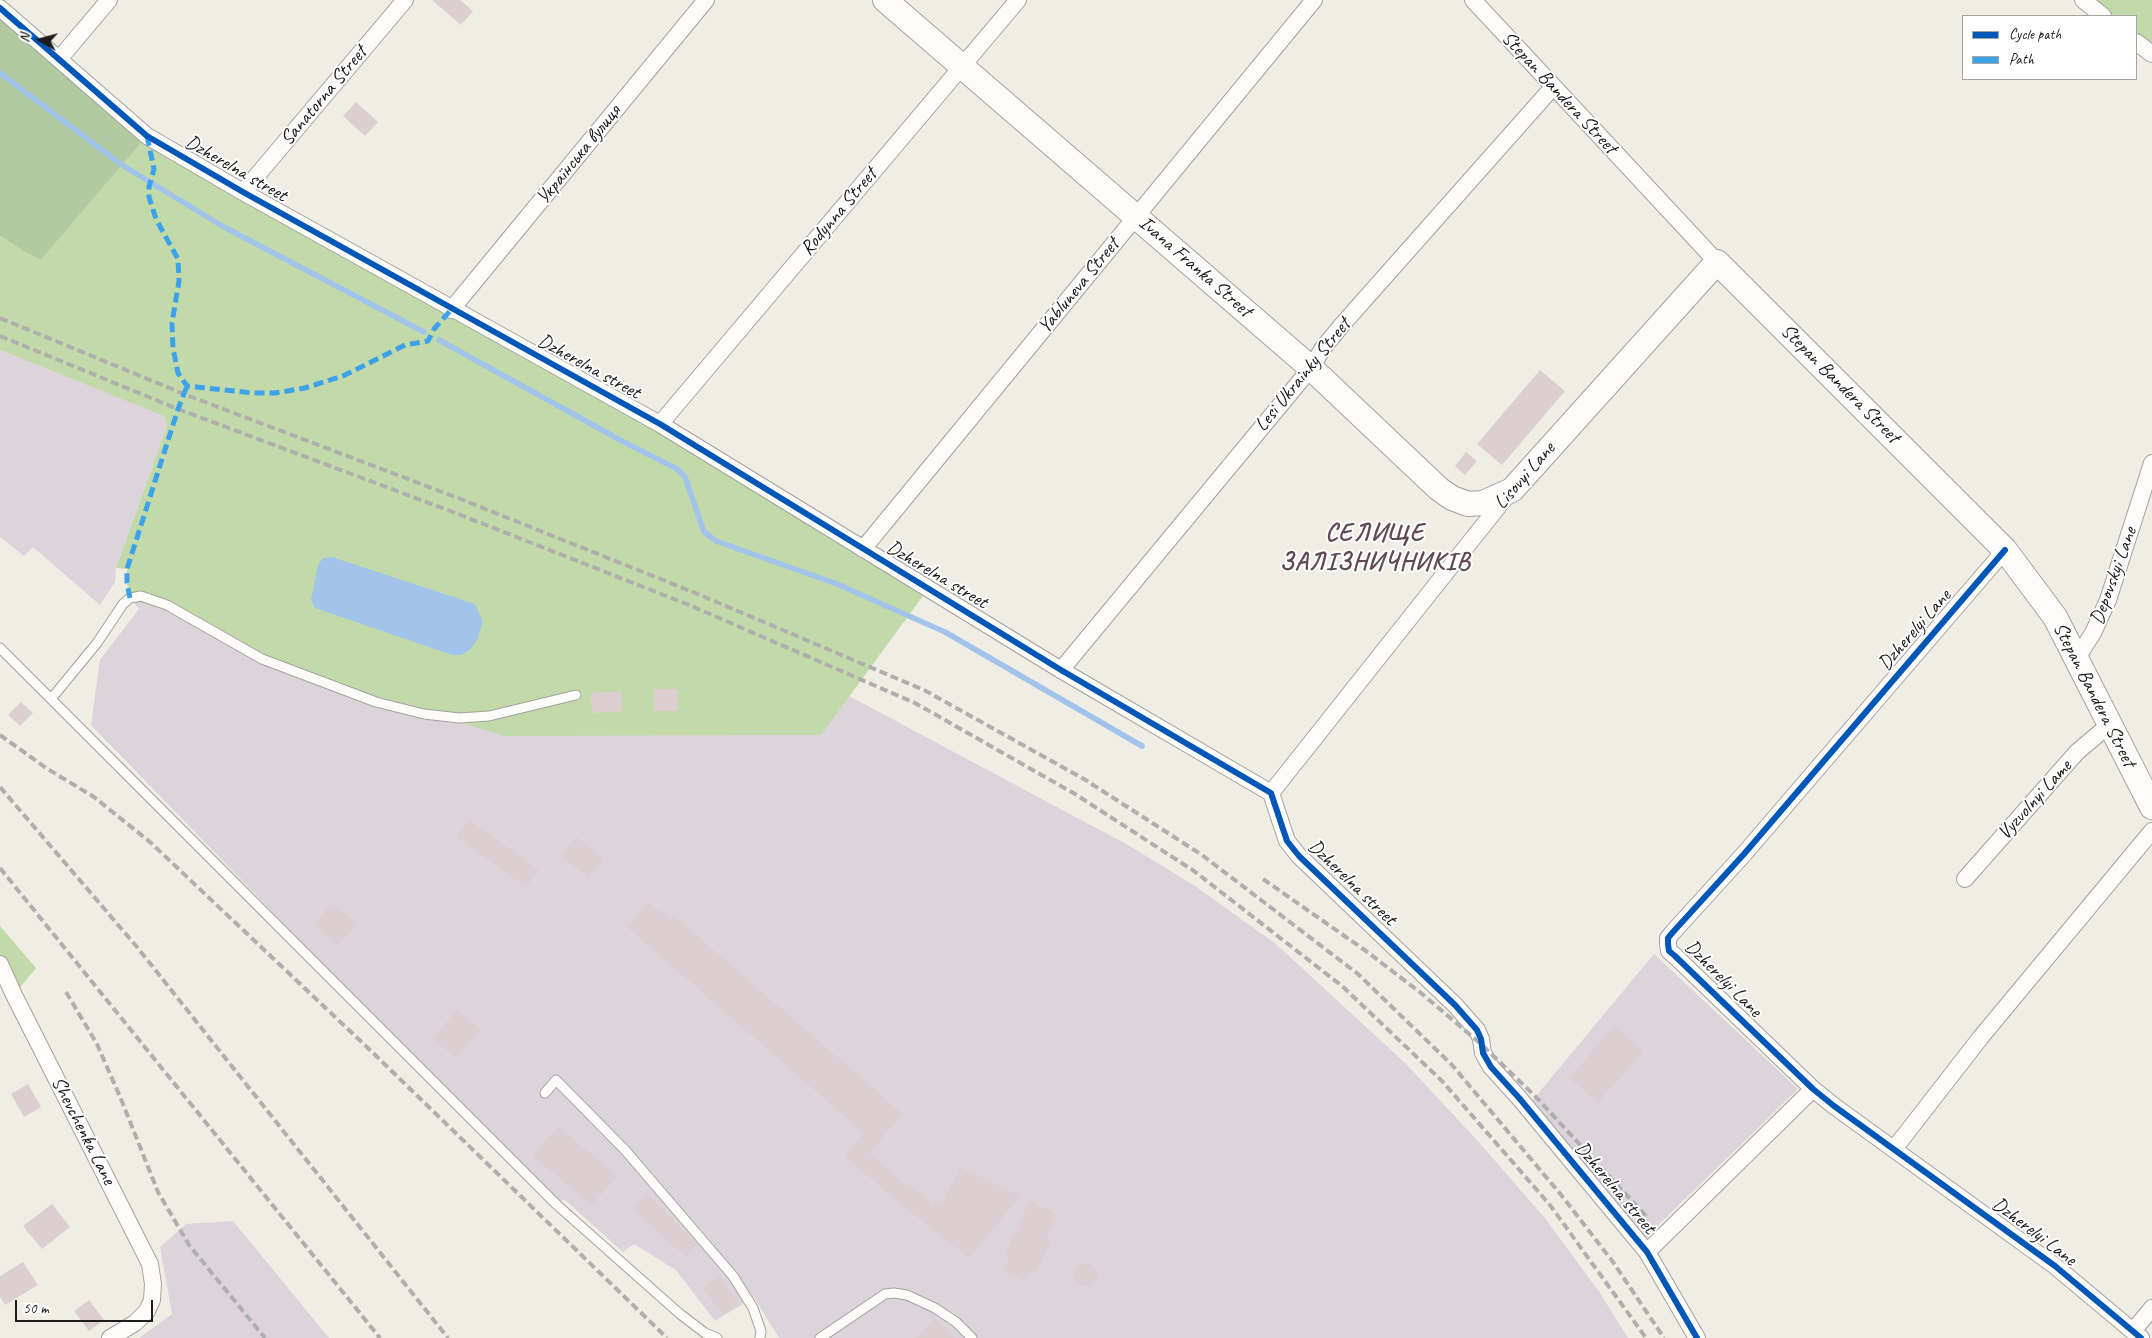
<!DOCTYPE html>
<html>
<head>
<meta charset="utf-8">
<style>
	body { margin:0 }
	#map { position:relative; width:2152px; height:1338px; overflow:hidden; background:#f0ede4; font-family:Caveat,sans-serif }
	canvas { display:block }
	.legend { position:absolute; left:1962px; top:15px; width:175px; height:65px; box-sizing:border-box; background:#fff; border:1px solid #a4a4a4; margin:0; padding:6px 9px; list-style:none; font-size:15px; color:#1c1c1c }
	.legend li { display:flex; align-items:center; gap:10px; height:25px }
	.legend b { width:25px; border:1px solid #a4a4a4 }
	.north { position:absolute; left:15px; top:15px; width:50px; height:50px; -webkit-text-stroke:4px #fff; paint-order:stroke; rotate:277deg; font-size:14px; font-weight:700; line-height:20px; text-align:center; color:#1c1c1c }
	.north::after { content:''; display:block; margin:auto; width:18px; height:22px; background:#1c1c1c; clip-path:polygon(50% 0,100% 100%,50% 72%,0 100%) }
	.scale { position:absolute; left:15px; top:1300px; width:138px; height:22px; box-sizing:border-box; border:2px solid #1c1c1c; border-top:0; padding-left:6px; font-size:15px; line-height:18px; white-space:nowrap; color:#1c1c1c; -webkit-text-stroke:4px #fff; paint-order:stroke }
</style>
</head>
<body>
<div id="map">
<canvas width="2152" height="1338"></canvas>
<ul class="legend">
<li><b style="height:6px;background:#0057b8"></b>Cycle path</li>
<li><b style="height:6px;background:#3da2ea"></b>Path</li>
</ul>
<div class="north">N</div>
<div class="scale">50 m</div>
</div>
<script>
const g = document.querySelector('canvas').getContext('2d');
g.lineJoin = 'round';
function paint(path, color) {
  g.fillStyle = color;
  g.fill(path, 'evenodd');
}
function poly(rows) {
  const path = new Path2D();
  for (const r of rows) {
    if (r.length === 3) {
      path.moveTo(r[0] + r[2], r[1]);
      path.arc(r[0], r[1], r[2], 0, 2 * Math.PI);
      continue;
    }
    path.moveTo(r[0], r[1]);
    for (let i = 2; i < r.length; i += 2) path.lineTo(r[i], r[i + 1]);
  }
  return path;
}
function stroke(path, color, width, dash) {
  g.strokeStyle = color;
  g.lineWidth = width;
  g.lineCap = dash ? 'butt' : 'round';
  g.setLineDash(dash || []);
  g.stroke(path);
}
function drawText(font, color, halo, rows, align = 'center') {
  g.font = font + ' Caveat,sans-serif';
  g.lineWidth = 4;
  g.setLineDash([]);
  g.textBaseline = 'middle';
  g.strokeStyle = halo;
  g.fillStyle = color;
  for (const [text, x, y, turn = 0] of rows) {
    g.save();
    g.translate(x, y);
    g.rotate((+turn || 0) * Math.PI / 180);
    g.textAlign = isNaN(turn) ? turn : align;
    if (halo) g.strokeText(text, 0, 0);
    g.fillText(text, 0, 0);
    g.restore();
  }
}
const industrial = poly([
	[0,350,164,415,167,426,116,568,115,582,100,605,33,547,24,556,0,537],
	[127,583,836,689,1128,845,1195,886,1276,944,1405,1063,1476,1139,1544,1217,1600,1293,1628,1338,779,1338,754,1297,715,1321,676,1270,634,1244,623,1252,564,1199,557,1205,91,725,100,660,139,609,130,598],
	[1654,954,1798,1089,1645,1238,1532,1101],
	[233,1221,329,1338,139,1338,172,1314,160,1247,186,1224]
]);
const green = poly([
	[2083,0,2152,0,2152,54,2136,42,2136,16,2103,16],
	[147,136,451,310,928,589,821,735,504,736,277,665,167,605,130,598,127,583,127,569,116,568,167,426,164,416,0,350,0,236,28,254,41,260],
	[0,926,36,968,14,995,0,978]
]);
const forest = poly([
	[0,9,147,136,41,260,28,254,0,236]
]);
const water = poly([
	[332,557,475,604,483,622,477,640,470,650,461,655,452,655,315,608,311,600,318,565,323,558]
]);
const stream = poly([
	[0,73,122,165,224,227,424,332],
	[439,340,622,441,677,469,685,477,704,532,716,541,837,584,945,632,1142,746]
]);
const building = poly([
	[432,0,460,0,473,11,461,25],
	[356,102,378,122,365,136,343,116],
	[1540,370,1565,391,1502,465,1477,444],
	[1466,452,1477,461,1465,475,1455,466],
	[654,689,678,689,678,711,654,711],
	[621,691,622,711,592,713,591,693],
	[21,702,33,713,20,726,8,715],
	[469,820,539,870,526,887,457,837],
	[576,837,604,859,589,878,561,856],
	[648,902,670,920,674,916,903,1114,869,1153,909,1188,911,1186,933,1204,936,1200,942,1204,960,1167,1020,1196,969,1258,891,1196,845,1156,864,1133,627,927],
	[332,903,357,924,338,946,314,924],
	[457,1010,481,1029,456,1057,432,1039],
	[1614,1026,1643,1051,1598,1103,1569,1078],
	[28,1084,41,1107,24,1117,11,1094],
	[558,1126,617,1176,592,1205,533,1156],
	[647,1194,697,1244,686,1257,633,1209],
	[1030,1201,1058,1215,1046,1238,1052,1240,1036,1273,1030,1270,1024,1281,1003,1271,1009,1258,1004,1255],
	[52,1204,70,1227,42,1249,23,1226],
	[23,1262,38,1285,5,1305,0,1297,0,1276],
	[1086,1275,12],
	[719,1276,738,1303,723,1315,703,1288],
	[89,1300,104,1320,89,1331,74,1311],
	[935,1319,955,1338,916,1338]
]);
const lane = poly([
	[0,648,557,1205,680,1314,705,1333,717,1338],
	[51,699,97,643,123,604,130,598,141,596,167,605,262,659,376,702,424,714,459,718,489,716,576,695],
	[545,1093,556,1080,625,1150,733,1276,753,1308,761,1331,760,1338],
	[820,1338,885,1294,894,1293,907,1295,935,1308,956,1322,972,1338]
]);
const street = poly([
	[1473,0,1717,262],
	[2083,0,2103,16],
	[0,8,147,136,243,192,660,424,1061,670,1271,793,1287,841,1299,856,1455,1005,1477,1030,1481,1039,1483,1053,1491,1067,1520,1099,1647,1252,1697,1338],
	[2136,42,2152,54],
	[60,58,109,0],
	[243,192,405,0],
	[451,310,706,0],
	[660,424,1018,0],
	[863,549,1314,0],
	[2005,550,1744,854,1673,932,1668,938,1668,944,1669,951,1675,956,1813,1089,1834,1106,2055,1266,2141,1338],
	[2077,658,2093,633,2108,600,2152,463],
	[1061,670,1311,368,1323,348,1341,326,1553,87],
	[1271,793,1509,493],
	[1965,879,2077,752,2109,725],
	[0,964,14,995,150,1264,153,1284,152,1300,147,1311,135,1323,110,1338],
	[1894,1149,1981,1037,2152,831],
	[1647,1252,1813,1089],
	[2133,1331,2152,1308]
]);
const secondary = poly([
	[885,0,1311,368,1439,489,1452,498,1468,504,1483,503,1512,490,1717,262,2005,550,2055,617,2152,807]
]);
const rail = poly([
	[0,318,184,394,458,498,693,592,924,690,1084,779,1202,855,1358,974,1452,1065,1562,1196,1613,1262,1664,1338],
	[0,336,178,409,453,512,689,605,915,703,1075,794,1194,871,1342,986,1442,1081,1550,1205,1646,1338],
	[0,735,46,768,94,797,150,842,370,1050,667,1338],
	[0,787,137,947,448,1338],
	[0,868,380,1338],
	[1263,879,1366,951,1421,993,1481,1044,1535,1096,1646,1216],
	[66,992,97,1044,121,1099,158,1192,189,1245,265,1338]
]);
const quiet = poly([
	[147,136,154,169,149,187,149,197,156,219,178,259,179,281,172,323,173,348,178,373,187,386,253,393,275,393,305,388,343,376,405,345,428,341,434,329,451,310],
	[130,598,127,583,127,569,178,409,187,386]
]);
const cycleway = poly([
	[0,8,147,136,243,192,660,424,1061,670,1271,793,1287,841,1299,856,1455,1005,1477,1030,1481,1039,1483,1053,1491,1067,1520,1099,1647,1252,1697,1338],
	[2005,550,1744,854,1673,932,1668,938,1668,944,1669,951,1675,956,1813,1089,1834,1106,2055,1266,2141,1338]
]);
const streetNames = [
	["Stepan Bandera Street",1559,93,47],
	["Sanatorna Street",324,96,-50],
	["Українська вулиця",579,155,-51],
	["Dzherelna street",236,169,30],
	["Rodynna Street",839,212,-50],
	["Ivana Franka Street",1195,267,41],
	["Yabluneva Street",1079,286,-51],
	["Dzherelna street",589,367,29],
	["Lesi Ukrainky Street",1303,375,-51],
	["Stepan Bandera Street",1840,384,45],
	["Lisovyi Lane",1525,476,-49],
	["Dzherelna street",937,575,31],
	["Depovskyi Lane",2114,576,-70],
	["Dzherelyi Lane",1915,630,-49],
	["Stepan Bandera Street",2094,695,63],
	["Vyzvolnyi Lame",2035,800,-48],
	["Dzherelna street",1352,883,44],
	["Dzherelyi Lane",1723,979,45],
	["Shevchenka Lane",83,1131,63],
	["Dzherelna street",1615,1188,50],
	["Dzherelyi Lane",2034,1232,37]
];
const districtNames = [
	["СЕЛИЩЕ",1375,533],
	["ЗАЛІЗНИЧНИКІВ",1375,562]
];
paint(industrial, '#dcd3db');
paint(green, '#c2daa9');
paint(forest, '#b1caa0');
paint(water, '#a2c4ea');
stroke(stream, '#a2c4ea', 5.5);
paint(building, '#dccfd1');
stroke(lane, '#a4a29d', 11);
stroke(street, '#a4a29d', 18);
stroke(secondary, '#a4a29d', 26);
stroke(lane, '#fdfcfb', 9);
stroke(street, '#fdfcfb', 16);
stroke(secondary, '#fdfcfb', 24);
stroke(rail, '#afafae', 4, [8, 4]);
stroke(quiet, '#3da2ea', 5, [10, 5]);
stroke(cycleway, '#0057b8', 6);
drawText('20px', '#1c1c1c', '#fff', streetNames);
g.letterSpacing = '1px';
drawText('bold 25px', '#604b55', '#fff', districtNames);
g.letterSpacing = '0px';
</script>
</body>
</html>
